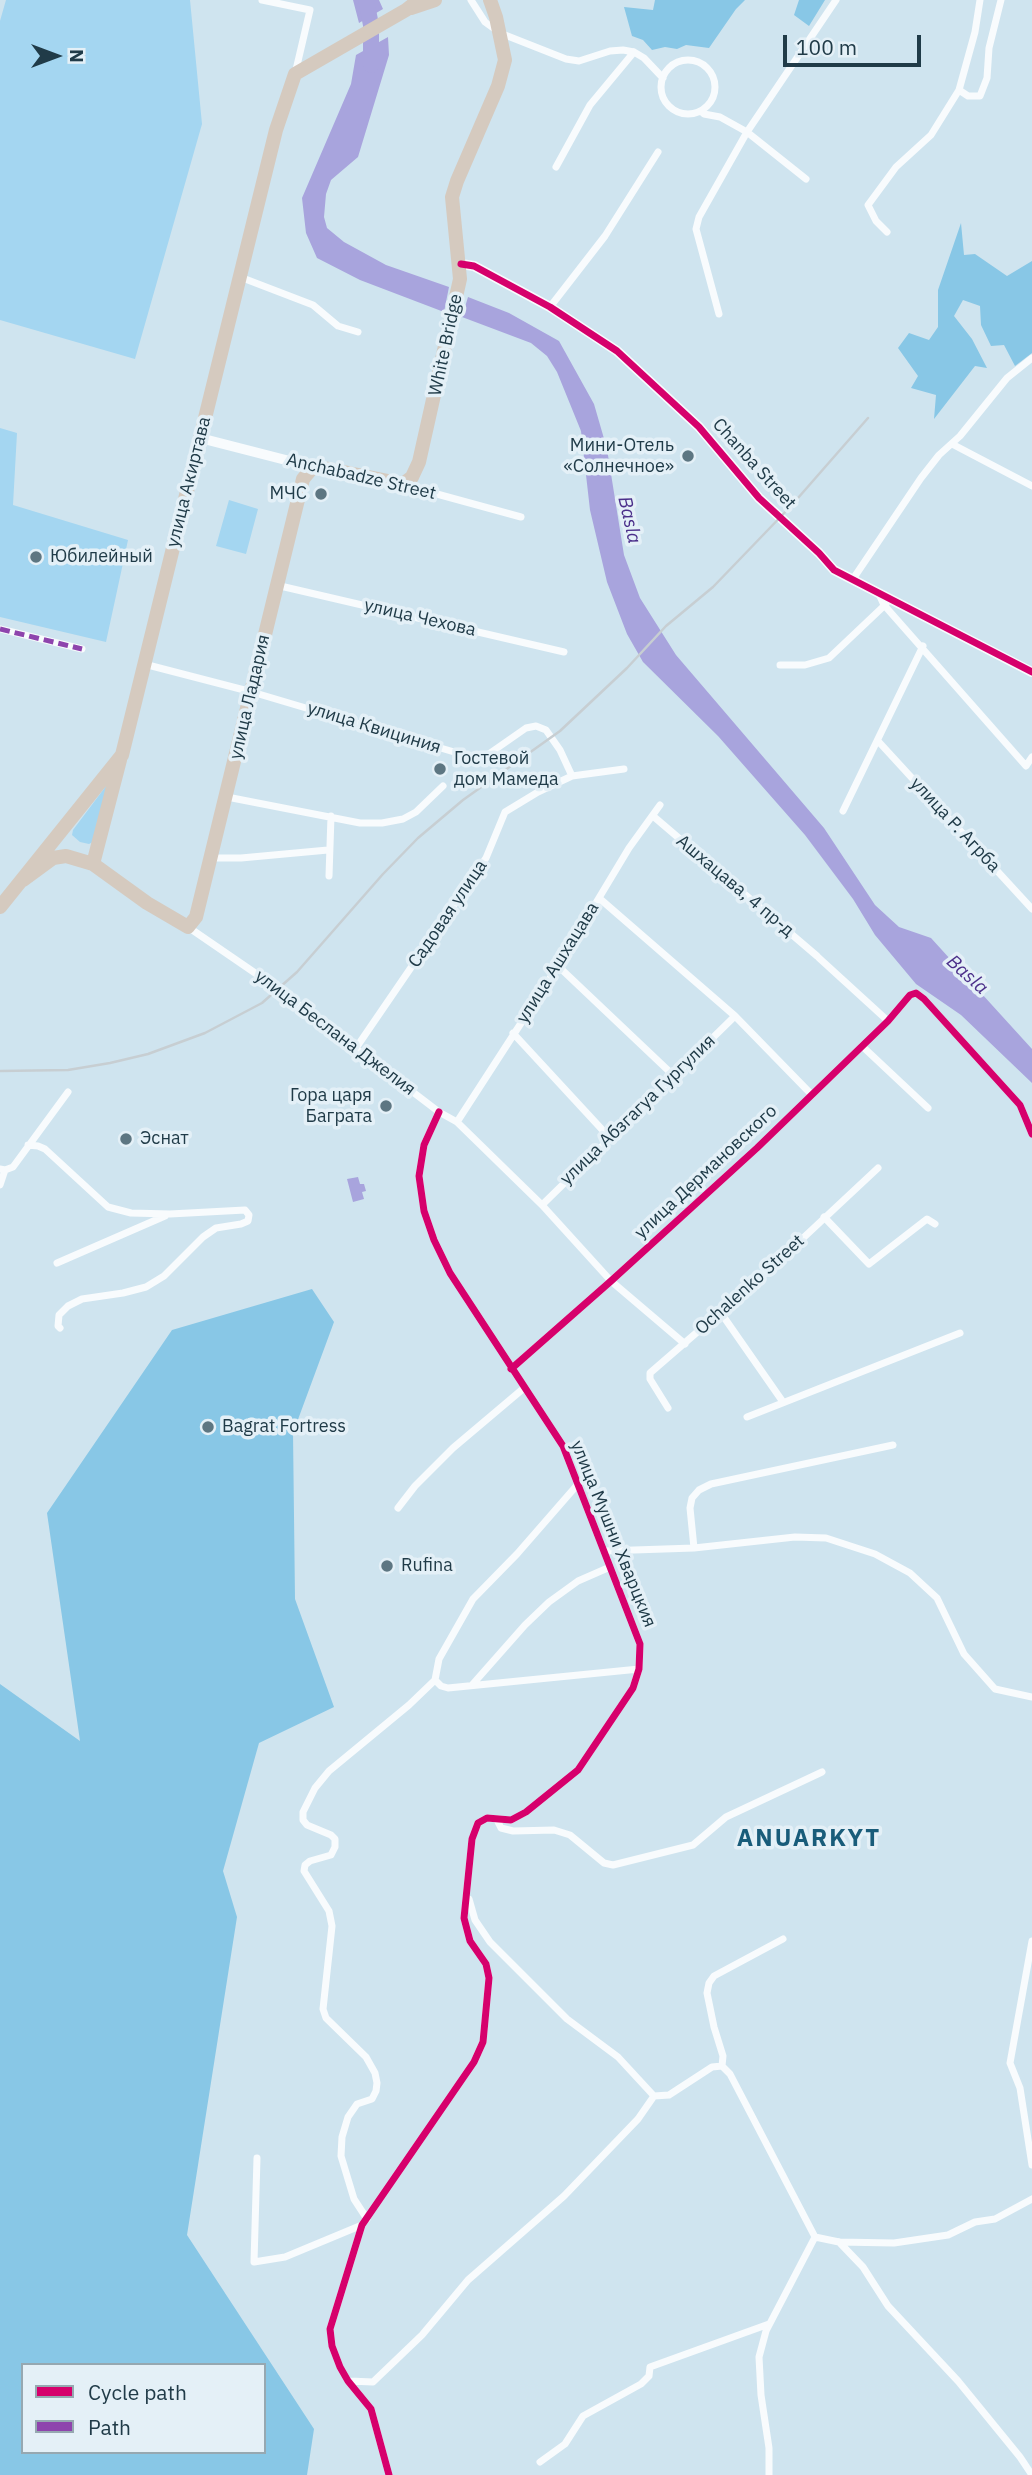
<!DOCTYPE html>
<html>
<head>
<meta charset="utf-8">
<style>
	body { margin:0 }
	#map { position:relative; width:1032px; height:2475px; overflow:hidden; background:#cfe4ef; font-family:"IBM Plex Sans",sans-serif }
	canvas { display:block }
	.legend { position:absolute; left:21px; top:2363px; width:245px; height:91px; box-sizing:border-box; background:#e4f0f7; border:2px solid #96a8b1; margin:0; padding:9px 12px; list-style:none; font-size:21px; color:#203b48 }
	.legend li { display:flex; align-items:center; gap:14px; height:35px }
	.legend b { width:35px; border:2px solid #96a8b1 }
	.north { position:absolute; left:21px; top:21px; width:70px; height:70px; -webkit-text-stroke:5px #e4f0f7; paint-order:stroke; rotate:90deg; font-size:19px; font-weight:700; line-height:28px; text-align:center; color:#203b48 }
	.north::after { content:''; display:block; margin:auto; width:24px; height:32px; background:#203b48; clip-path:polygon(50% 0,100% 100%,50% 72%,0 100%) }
	.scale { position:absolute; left:783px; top:35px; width:138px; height:32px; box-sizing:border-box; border:4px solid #203b48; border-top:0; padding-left:9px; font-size:21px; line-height:24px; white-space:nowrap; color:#203b48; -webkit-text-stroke:5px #e4f0f7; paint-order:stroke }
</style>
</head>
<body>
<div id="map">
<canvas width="1032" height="2475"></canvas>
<ul class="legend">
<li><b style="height:9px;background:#d6006c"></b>Cycle path</li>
<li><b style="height:9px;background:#8e44ad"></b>Path</li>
</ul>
<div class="north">N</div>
<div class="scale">100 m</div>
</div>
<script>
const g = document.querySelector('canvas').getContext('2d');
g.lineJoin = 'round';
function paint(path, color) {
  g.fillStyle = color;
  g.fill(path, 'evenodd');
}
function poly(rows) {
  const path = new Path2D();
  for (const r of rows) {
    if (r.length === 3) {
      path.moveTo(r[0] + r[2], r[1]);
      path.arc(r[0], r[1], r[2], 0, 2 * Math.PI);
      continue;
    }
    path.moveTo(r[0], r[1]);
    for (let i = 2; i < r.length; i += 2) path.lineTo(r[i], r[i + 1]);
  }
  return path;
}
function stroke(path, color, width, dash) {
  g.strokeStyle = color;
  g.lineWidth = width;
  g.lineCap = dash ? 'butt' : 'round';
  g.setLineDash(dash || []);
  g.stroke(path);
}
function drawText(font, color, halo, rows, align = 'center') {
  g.font = font + ' "IBM Plex Sans",sans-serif';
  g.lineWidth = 7;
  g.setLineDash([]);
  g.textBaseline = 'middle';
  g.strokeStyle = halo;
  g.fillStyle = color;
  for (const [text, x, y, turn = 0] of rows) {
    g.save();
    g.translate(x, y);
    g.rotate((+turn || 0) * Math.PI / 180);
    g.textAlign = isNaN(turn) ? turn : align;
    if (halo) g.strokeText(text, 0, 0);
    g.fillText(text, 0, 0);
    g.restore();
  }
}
const green = poly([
	[6,0,190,0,202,124,135,359,0,320,0,21],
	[0,428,17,433,13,505,128,540,106,642,0,617],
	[229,500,258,509,246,554,216,546],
	[112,778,93,842,89,844,80,842,72,835,73,830]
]);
const forest = poly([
	[655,0,745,0,736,9,709,48,686,45,677,49,665,47,652,50,643,40,632,36,624,7,653,10],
	[799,0,825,0,809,26,794,15],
	[961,223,964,255,975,254,1007,276,1032,261,1032,353,1015,366,1004,345,991,346,981,325,980,306,963,300,954,316,972,339,987,368,975,366,934,419,936,395,911,388,918,376,898,348,909,333,929,340,938,327,938,290],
	[312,1289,334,1322,293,1433,295,1599,334,1707,259,1743,223,1871,237,1917,187,2235,314,2429,307,2475,0,2475,0,1684,80,1741,47,1513,172,1330],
	[23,2365,264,2365,264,2452,23,2452]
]);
const water = poly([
	[353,0,379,0,383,9,359,23],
	[388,37,389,55,358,157,331,180,326,194,324,217,327,228,344,242,386,265,449,287,444,312,360,280,317,258,306,233,302,198,351,84,356,55],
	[468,297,509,313,559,341,594,404,607,449,624,555,640,598,676,655,824,828,875,905,899,927,931,938,1032,1049,1032,1083,961,1015,916,984,875,935,853,899,805,835,718,736,643,662,627,634,607,582,590,510,581,431,557,372,547,356,531,343,462,317],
	[358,1177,360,1184,364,1184,366,1191,362,1192,364,1199,353,1202,347,1179]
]);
const river = poly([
	[366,0,371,25,371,65]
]);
const street = poly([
	[262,0,310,10,295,74],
	[471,0,485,22,500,33,566,59,579,61,610,51,623,50,634,52,644,58,663,78],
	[688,87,27],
	[959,90,968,96,980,96,987,78,989,48,1001,0],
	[701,111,704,114,720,117,747,132,806,179],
	[556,167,590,105,634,52],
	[887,232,876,221,868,205,896,167,931,135,959,90,975,32,980,0],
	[240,277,313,305,338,326,358,332],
	[550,307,605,236,658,152],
	[719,314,696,229,699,217,747,132,836,0],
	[952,444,1032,486],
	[404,485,521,517],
	[853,579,921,478,939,455,960,436,1007,378,1032,358],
	[276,585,564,652],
	[879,594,884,605,1026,766,1032,757],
	[0,629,82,649],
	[144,664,252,692,471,757,483,758,526,728,536,726,546,730,560,750,572,776],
	[780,665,805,665,829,658,886,604],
	[878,741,1032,909],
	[227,797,360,823,382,823,403,819,416,812,443,786],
	[843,811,923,646],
	[653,816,817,956],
	[211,858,241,858,328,850],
	[329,876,331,816],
	[599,898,735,1016,812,1095],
	[188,927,274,986,439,1112,457,1122,542,1205,611,1281,685,1344],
	[819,958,888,1021],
	[558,966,673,1075],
	[513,1033,610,1138],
	[862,1046,928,1108],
	[356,1048,486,858,505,812,538,792,572,776,624,769],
	[457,1122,558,966,629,848,660,805],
	[28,1145,38,1146,45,1149,108,1207,131,1213,170,1214,245,1210,249,1215,248,1221,241,1224,216,1228,203,1237,164,1276,146,1287,123,1293,82,1299,68,1306,59,1315,58,1326,60,1328],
	[0,1169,5,1170,13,1167,68,1092],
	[0,1185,5,1170],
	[542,1205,735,1016],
	[824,1217,869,1264,927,1219,935,1224],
	[57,1263,165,1216],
	[721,1313,783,1402],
	[511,1369,611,1281,757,1148,888,1021,910,995,916,993,924,999,1020,1105,1032,1134],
	[668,1408,650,1379,650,1373,770,1269,878,1168],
	[747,1417,960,1333],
	[398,1508,415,1486,453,1448,524,1388],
	[694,1548,690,1508,692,1498,699,1490,711,1484,893,1445],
	[604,1551,694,1548,795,1537,826,1538,875,1554,910,1573,937,1598,964,1654,995,1689,1032,1697],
	[435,1680,439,1659,473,1599,517,1554,578,1484],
	[435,1680,441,1686,448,1688,639,1669],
	[472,1685,525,1625,549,1602,578,1581,610,1567],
	[497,1820,501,1828,513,1831,554,1830,570,1835,604,1863,613,1865,693,1845,726,1817,822,1772],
	[469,1899,475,1920,490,1942,567,2019,618,2057,654,2096,669,2095,712,2067,722,2066,730,2074,815,2237],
	[1032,1941,1010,2063,1020,2088,1032,2165],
	[722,2066,723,2056,714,2027,707,1993,709,1983,714,1976,783,1939],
	[257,2158,254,2262,285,2257,362,2225],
	[367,2219,354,2199,341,2156,342,2137,348,2117,357,2104,372,2099,376,2091,377,2083,375,2073,366,2057,326,2018,323,2009,332,1926,329,1911,304,1871,305,1865,310,1861,331,1855,335,1847,335,1839,331,1835,307,1825,303,1820,303,1812,315,1788,329,1771,409,1705,435,1680],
	[815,2237,839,2242,894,2243,948,2235,975,2222,995,2219,1032,2199],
	[839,2242,863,2267,888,2306,958,2381,1020,2457,1032,2475],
	[349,2381,373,2382,422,2335,468,2280,564,2196,638,2119,654,2096],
	[540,2462,565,2444,583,2416,641,2384,649,2376,650,2367,769,2324],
	[389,2475,371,2409,348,2381,340,2367,332,2346,330,2329,362,2225,474,2062,483,2042,489,1978,486,1964,470,1941,464,1918,472,1839,478,1823,487,1818,511,1820,526,1812,578,1770,633,1688,639,1669,640,1644,563,1446,450,1273,434,1240,424,1211,419,1176,424,1145,439,1112],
	[769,2475,769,2448,761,2395,759,2357,766,2331,815,2237]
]);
const secondary = poly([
	[461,264,474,266,550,307,617,351,699,427,759,498,819,553,834,570,1032,672],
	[200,438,313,467]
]);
const highway = poly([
	[411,8,435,0],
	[93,864,120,760],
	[23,880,53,858,66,856,93,864,147,903,188,927,196,917,303,479,313,467,319,467,403,484,412,477,419,462,460,279,452,197,457,181,498,86,505,60,496,17,490,0],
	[0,907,122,755,276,130,295,74,406,10,419,0]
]);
const rail = poly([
	[0,1071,68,1070,110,1063,148,1054,205,1033,262,1003,297,972,383,874,418,838,463,800,560,731,627,668,666,626,713,587,791,506,868,418]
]);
const quiet = poly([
	[0,629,82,649]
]);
const cycleway = poly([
	[461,264,474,266,550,307,617,351,699,427,759,498,819,553,834,570,1032,672],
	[511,1369,611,1281,757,1148,888,1021,910,995,916,993,924,999,1020,1105,1032,1134],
	[389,2475,371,2409,348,2381,340,2367,332,2346,330,2329,362,2225,474,2062,483,2042,489,1978,486,1964,470,1941,464,1918,472,1839,478,1823,487,1818,511,1820,526,1812,578,1770,633,1688,639,1669,640,1644,563,1446,450,1273,434,1240,424,1211,419,1176,424,1145,439,1112]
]);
const markers = [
	[688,456,7,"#5d7682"],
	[321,494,7,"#5d7682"],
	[36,557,7,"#5d7682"],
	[440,769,7,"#5d7682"],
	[386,1106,7,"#5d7682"],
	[126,1139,7,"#5d7682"],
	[208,1427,7,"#5d7682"],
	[387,1566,7,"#5d7682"]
];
const streetNames = [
	["White Bridge",446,345,-78],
	["Chanba Street",754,464,48],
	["Anchabadze Street",361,477,13],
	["улица Акиртава",189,482,-76],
	["улица Чехова",420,618,13],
	["улица Ладария",250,697,-77],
	["улица Квициния",374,728,17],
	["улица Р. Агрба",955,825,47],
	["Ашхацава, 4 пр-д",735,886,40],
	["Садовая улица",448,914,-56],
	["улица Ашхацава",558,963,-58],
	["улица Беслана Джелия",335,1033,37],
	["улица Абзгагуа Гургулия",638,1110,-44],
	["улица Дермановского",706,1172,-43],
	["Ochalenko Street",750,1285,-42],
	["улица Мушни Хварцкия",613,1534,68]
];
const poiNames = [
	["Мини-Отель",674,446,"right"],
	["«Солнечное»",674,467,"right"],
	["МЧС",307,494,"right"],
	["Юбилейный",50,557],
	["Гостевой",454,759],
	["дом Мамеда",454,780],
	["Гора царя",372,1096,"right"],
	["Баграта",372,1117,"right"],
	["Эснат",140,1139],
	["Bagrat Fortress",222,1427],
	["Rufina",401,1566]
];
const waterNames = [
	["Basla",629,520,77],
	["Basla",967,975,42]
];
const districtNames = [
	["ANUARKYT",809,1839]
];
paint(green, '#a4d6f1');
paint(forest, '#88c7e6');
paint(water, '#a8a4dd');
stroke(river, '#a8a4dd', 16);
stroke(street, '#f8fbfd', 7);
stroke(secondary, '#f8fbfd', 10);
stroke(highway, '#d5cabf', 14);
stroke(rail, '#c7ced2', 2.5);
stroke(quiet, '#8e44ad', 5, [10, 5]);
stroke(cycleway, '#d6006c', 7);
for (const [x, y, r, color] of markers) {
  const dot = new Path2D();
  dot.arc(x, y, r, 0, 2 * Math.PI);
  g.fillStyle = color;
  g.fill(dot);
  stroke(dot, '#e4f0f7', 2.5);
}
drawText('18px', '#203b48', '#e4f0f7', streetNames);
drawText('18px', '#203b48', '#e4f0f7', poiNames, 'left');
drawText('italic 19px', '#4b2f8a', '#e4f0f7', waterNames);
g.letterSpacing = '2px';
drawText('bold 24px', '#195c7a', '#e4f0f7', districtNames);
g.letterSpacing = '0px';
</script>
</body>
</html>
